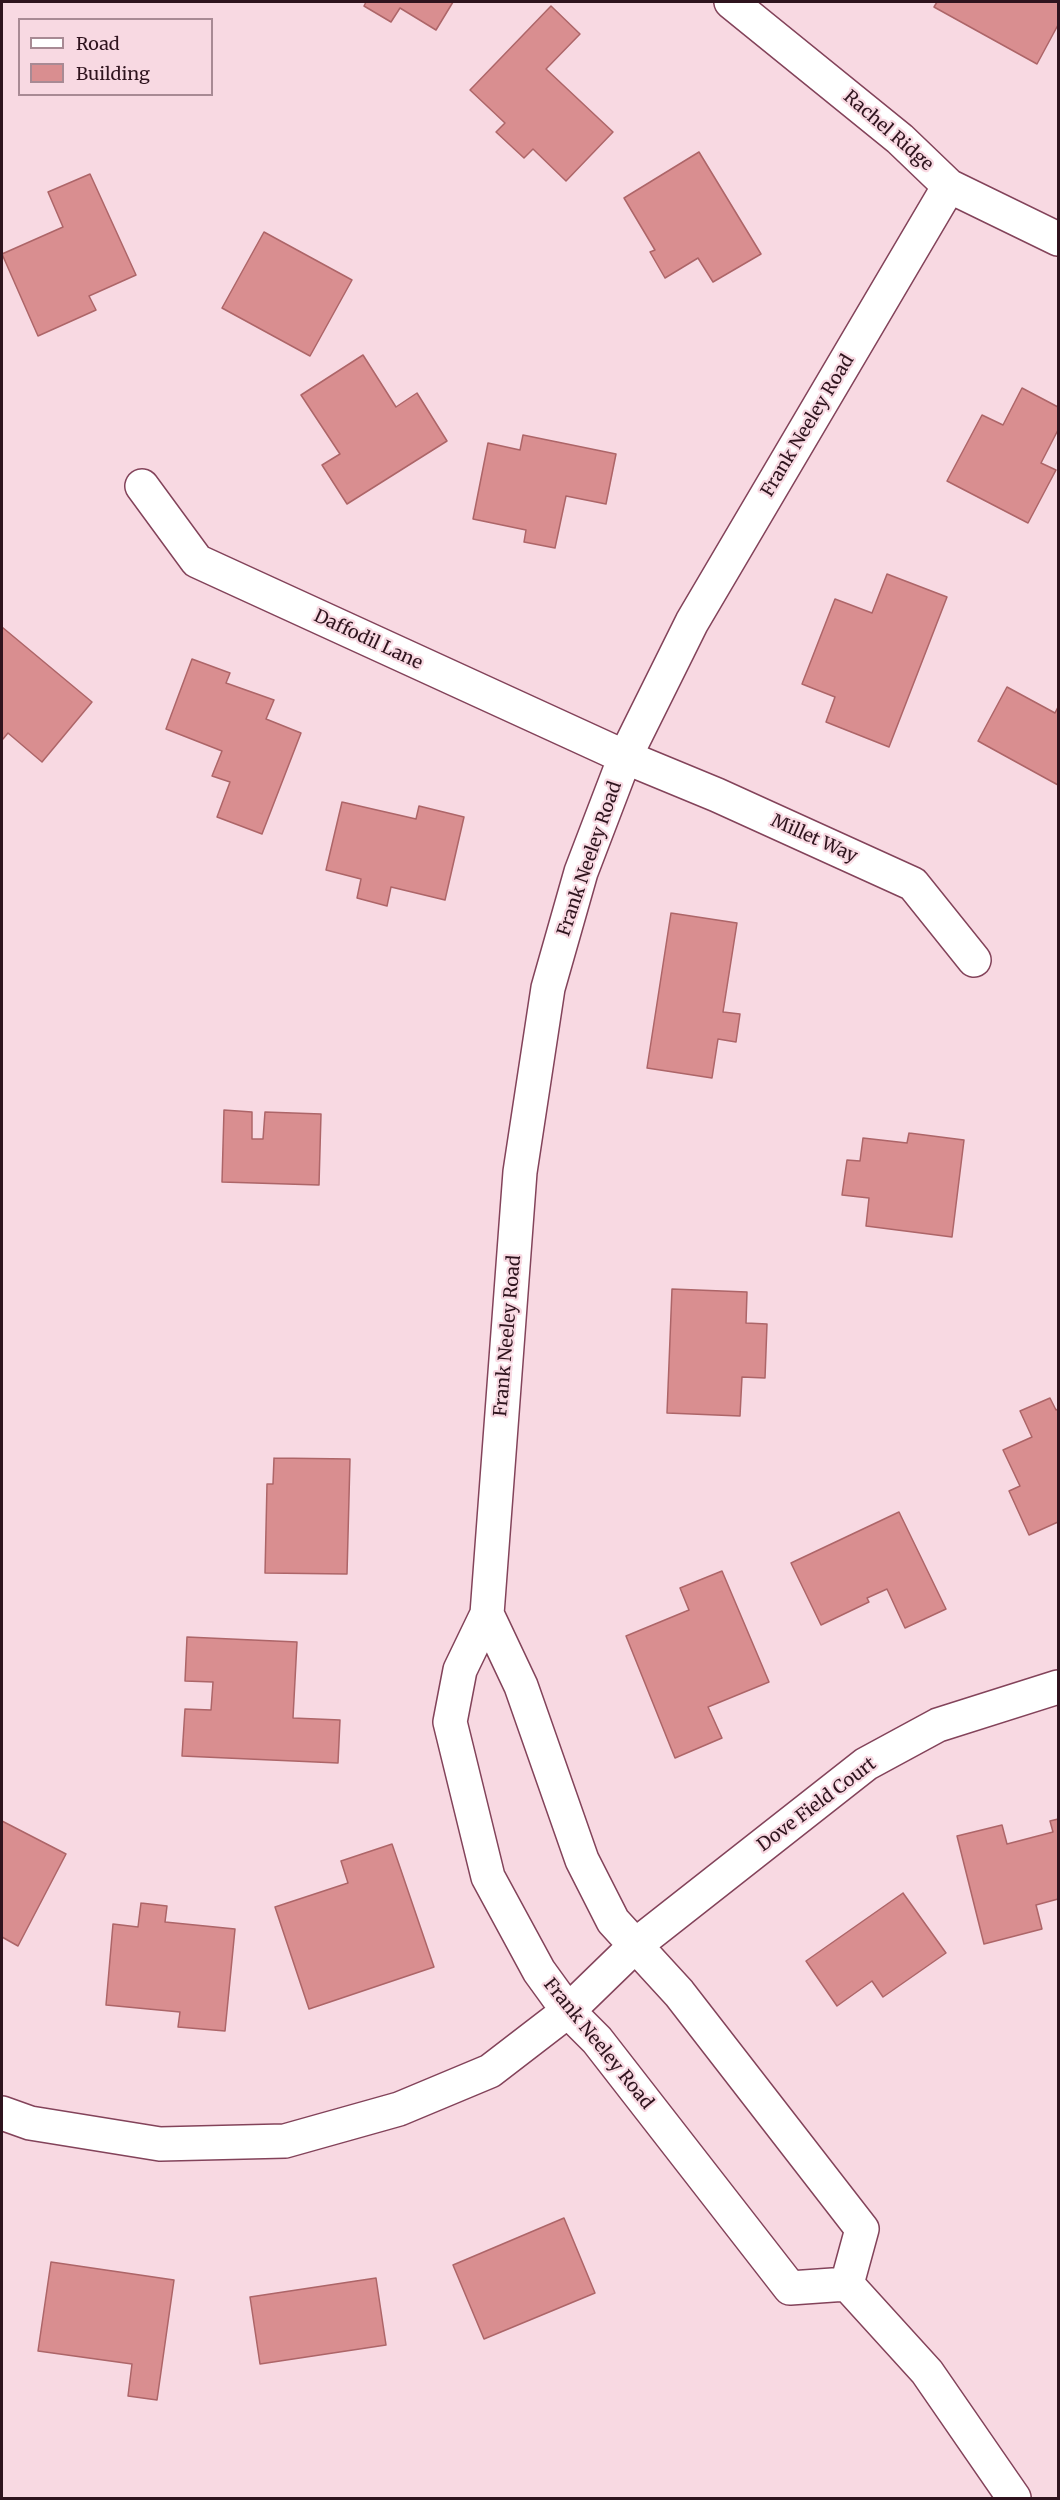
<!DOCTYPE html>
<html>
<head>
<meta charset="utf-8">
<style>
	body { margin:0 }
	#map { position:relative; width:1060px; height:2500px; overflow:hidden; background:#f8d9e2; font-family:Merriweather,serif }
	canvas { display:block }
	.frame { position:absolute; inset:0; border:3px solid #2f141e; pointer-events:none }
	.legend { position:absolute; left:18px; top:18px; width:195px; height:78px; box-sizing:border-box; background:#f8d9e2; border:2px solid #a88a94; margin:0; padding:8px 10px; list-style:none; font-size:18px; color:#2f141e }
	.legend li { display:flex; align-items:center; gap:12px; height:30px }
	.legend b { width:30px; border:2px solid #a88a94 }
</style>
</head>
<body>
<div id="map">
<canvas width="1060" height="2500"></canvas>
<div class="frame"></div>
<ul class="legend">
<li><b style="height:8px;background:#fff"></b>Road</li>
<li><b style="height:16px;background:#d98e90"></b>Building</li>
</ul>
</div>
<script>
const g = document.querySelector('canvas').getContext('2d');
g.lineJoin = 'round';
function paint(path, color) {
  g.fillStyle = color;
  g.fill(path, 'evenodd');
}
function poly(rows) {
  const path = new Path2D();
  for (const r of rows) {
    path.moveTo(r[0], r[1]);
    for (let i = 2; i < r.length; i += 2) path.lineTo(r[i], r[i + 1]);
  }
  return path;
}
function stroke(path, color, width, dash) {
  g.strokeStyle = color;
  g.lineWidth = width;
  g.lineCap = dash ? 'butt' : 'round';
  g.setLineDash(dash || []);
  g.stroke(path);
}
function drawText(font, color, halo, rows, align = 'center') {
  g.font = font + ' Merriweather,serif';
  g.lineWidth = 4.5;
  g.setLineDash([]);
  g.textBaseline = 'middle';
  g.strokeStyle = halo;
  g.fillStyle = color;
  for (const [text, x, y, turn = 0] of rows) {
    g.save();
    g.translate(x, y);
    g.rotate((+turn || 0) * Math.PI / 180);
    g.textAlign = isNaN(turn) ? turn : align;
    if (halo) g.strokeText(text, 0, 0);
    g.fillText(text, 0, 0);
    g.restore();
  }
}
const building = poly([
	[366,2,453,2,436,30,400,8,391,22,364,6,366,2],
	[937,2,1058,2,1058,25,1037,64,934,7,937,2],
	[551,6,580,34,546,69,613,132,566,181,533,149,524,158,496,132,505,123,470,90,551,6],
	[699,152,761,254,713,282,698,258,665,278,650,252,655,250,624,198,699,152],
	[90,174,136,275,89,296,96,310,38,336,2,254,63,227,48,192,90,174],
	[264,232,352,280,310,356,222,308,264,232],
	[363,355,396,407,417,393,447,441,347,504,322,465,340,454,301,395,363,355],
	[1022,388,1058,407,1058,430,1041,463,1056,470,1028,523,947,481,982,415,1003,425,1022,388],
	[523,435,616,454,606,504,566,496,555,548,524,542,526,530,473,519,488,443,520,450,523,435],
	[887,574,947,597,889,747,826,722,835,697,802,684,835,599,872,613,887,574],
	[2,627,92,702,42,762,8,733,3,739,2,737,2,627],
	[192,659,230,673,226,683,274,700,266,719,301,733,262,834,217,817,230,782,212,776,222,751,166,729,192,659],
	[1007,687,1055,713,1058,707,1058,785,978,741,1007,687],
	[342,802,416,819,419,806,464,817,445,900,391,887,387,906,357,898,361,879,326,870,342,802],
	[671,913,737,923,723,1012,740,1014,736,1042,718,1039,712,1078,647,1068,671,913],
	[224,1110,252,1112,252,1139,263,1139,265,1112,321,1114,319,1185,222,1182,224,1110],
	[909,1133,964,1140,952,1237,866,1226,869,1198,842,1195,847,1160,860,1161,863,1138,907,1143,909,1133],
	[672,1289,747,1292,746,1323,767,1324,765,1378,742,1377,740,1416,667,1413,672,1289],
	[1050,1398,1056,1410,1058,1409,1058,1522,1029,1535,1009,1491,1020,1486,1003,1450,1032,1437,1020,1411,1050,1398],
	[274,1458,350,1459,347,1574,265,1573,267,1484,273,1484,274,1458],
	[899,1512,946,1609,905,1628,887,1589,867,1598,869,1602,821,1625,791,1563,899,1512],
	[722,1571,769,1682,708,1707,722,1738,675,1758,626,1636,689,1610,680,1588,722,1571],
	[187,1637,297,1642,293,1718,340,1720,338,1763,182,1756,185,1709,211,1710,213,1682,185,1681,187,1637],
	[1058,1819,1058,1899,1036,1905,1042,1929,984,1944,957,1836,1002,1825,1007,1844,1053,1832,1050,1821,1058,1819],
	[2,1821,66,1854,18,1946,2,1937,2,1821],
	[392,1844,434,1967,309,2009,275,1907,348,1883,341,1861,392,1844],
	[903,1893,946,1953,883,1997,872,1981,837,2006,806,1961,903,1893],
	[141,1903,167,1906,165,1922,235,1929,225,2031,178,2027,180,2012,106,2005,113,1924,138,1927,141,1903],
	[564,2218,595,2293,484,2339,453,2265,564,2218],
	[51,2262,174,2280,157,2400,128,2396,132,2364,38,2351,51,2262],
	[376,2278,386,2345,260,2364,250,2297,376,2278]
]);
const minor = poly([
	[731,2,900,139,949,186,1058,239],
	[142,486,197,561,625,757,717,795,913,884,974,960],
	[487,1614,521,1686,582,1860,613,1921,679,1993,862,2229,847,2284],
	[2,2113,30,2123,160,2144,285,2141,399,2109,490,2071,568,2011,637,1944,866,1764,938,1725,1058,1687],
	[847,2284,790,2288,597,2040,568,2011,539,1971,488,1877,450,1722,460,1670,487,1614,520,1172,548,988,581,872,625,757,692,622,949,186],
	[847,2284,927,2372,1014,2498]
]);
const streetNames = [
	["Rachel Ridge",888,131,41],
	["Frank Neeley Road",808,426,-59],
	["Daffodil Lane",368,640,25],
	["Millet Way",814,839,24],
	["Frank Neeley Road",590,859,-71],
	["Frank Neeley Road",508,1336,-85],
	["Dove Field Court",817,1805,-37],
	["Frank Neeley Road",598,2044,51]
];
paint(building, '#d98e90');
stroke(building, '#ad6568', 1.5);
stroke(minor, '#83435a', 36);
stroke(minor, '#fff', 33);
drawText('18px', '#2f141e', '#f8d9e2', streetNames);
</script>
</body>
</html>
